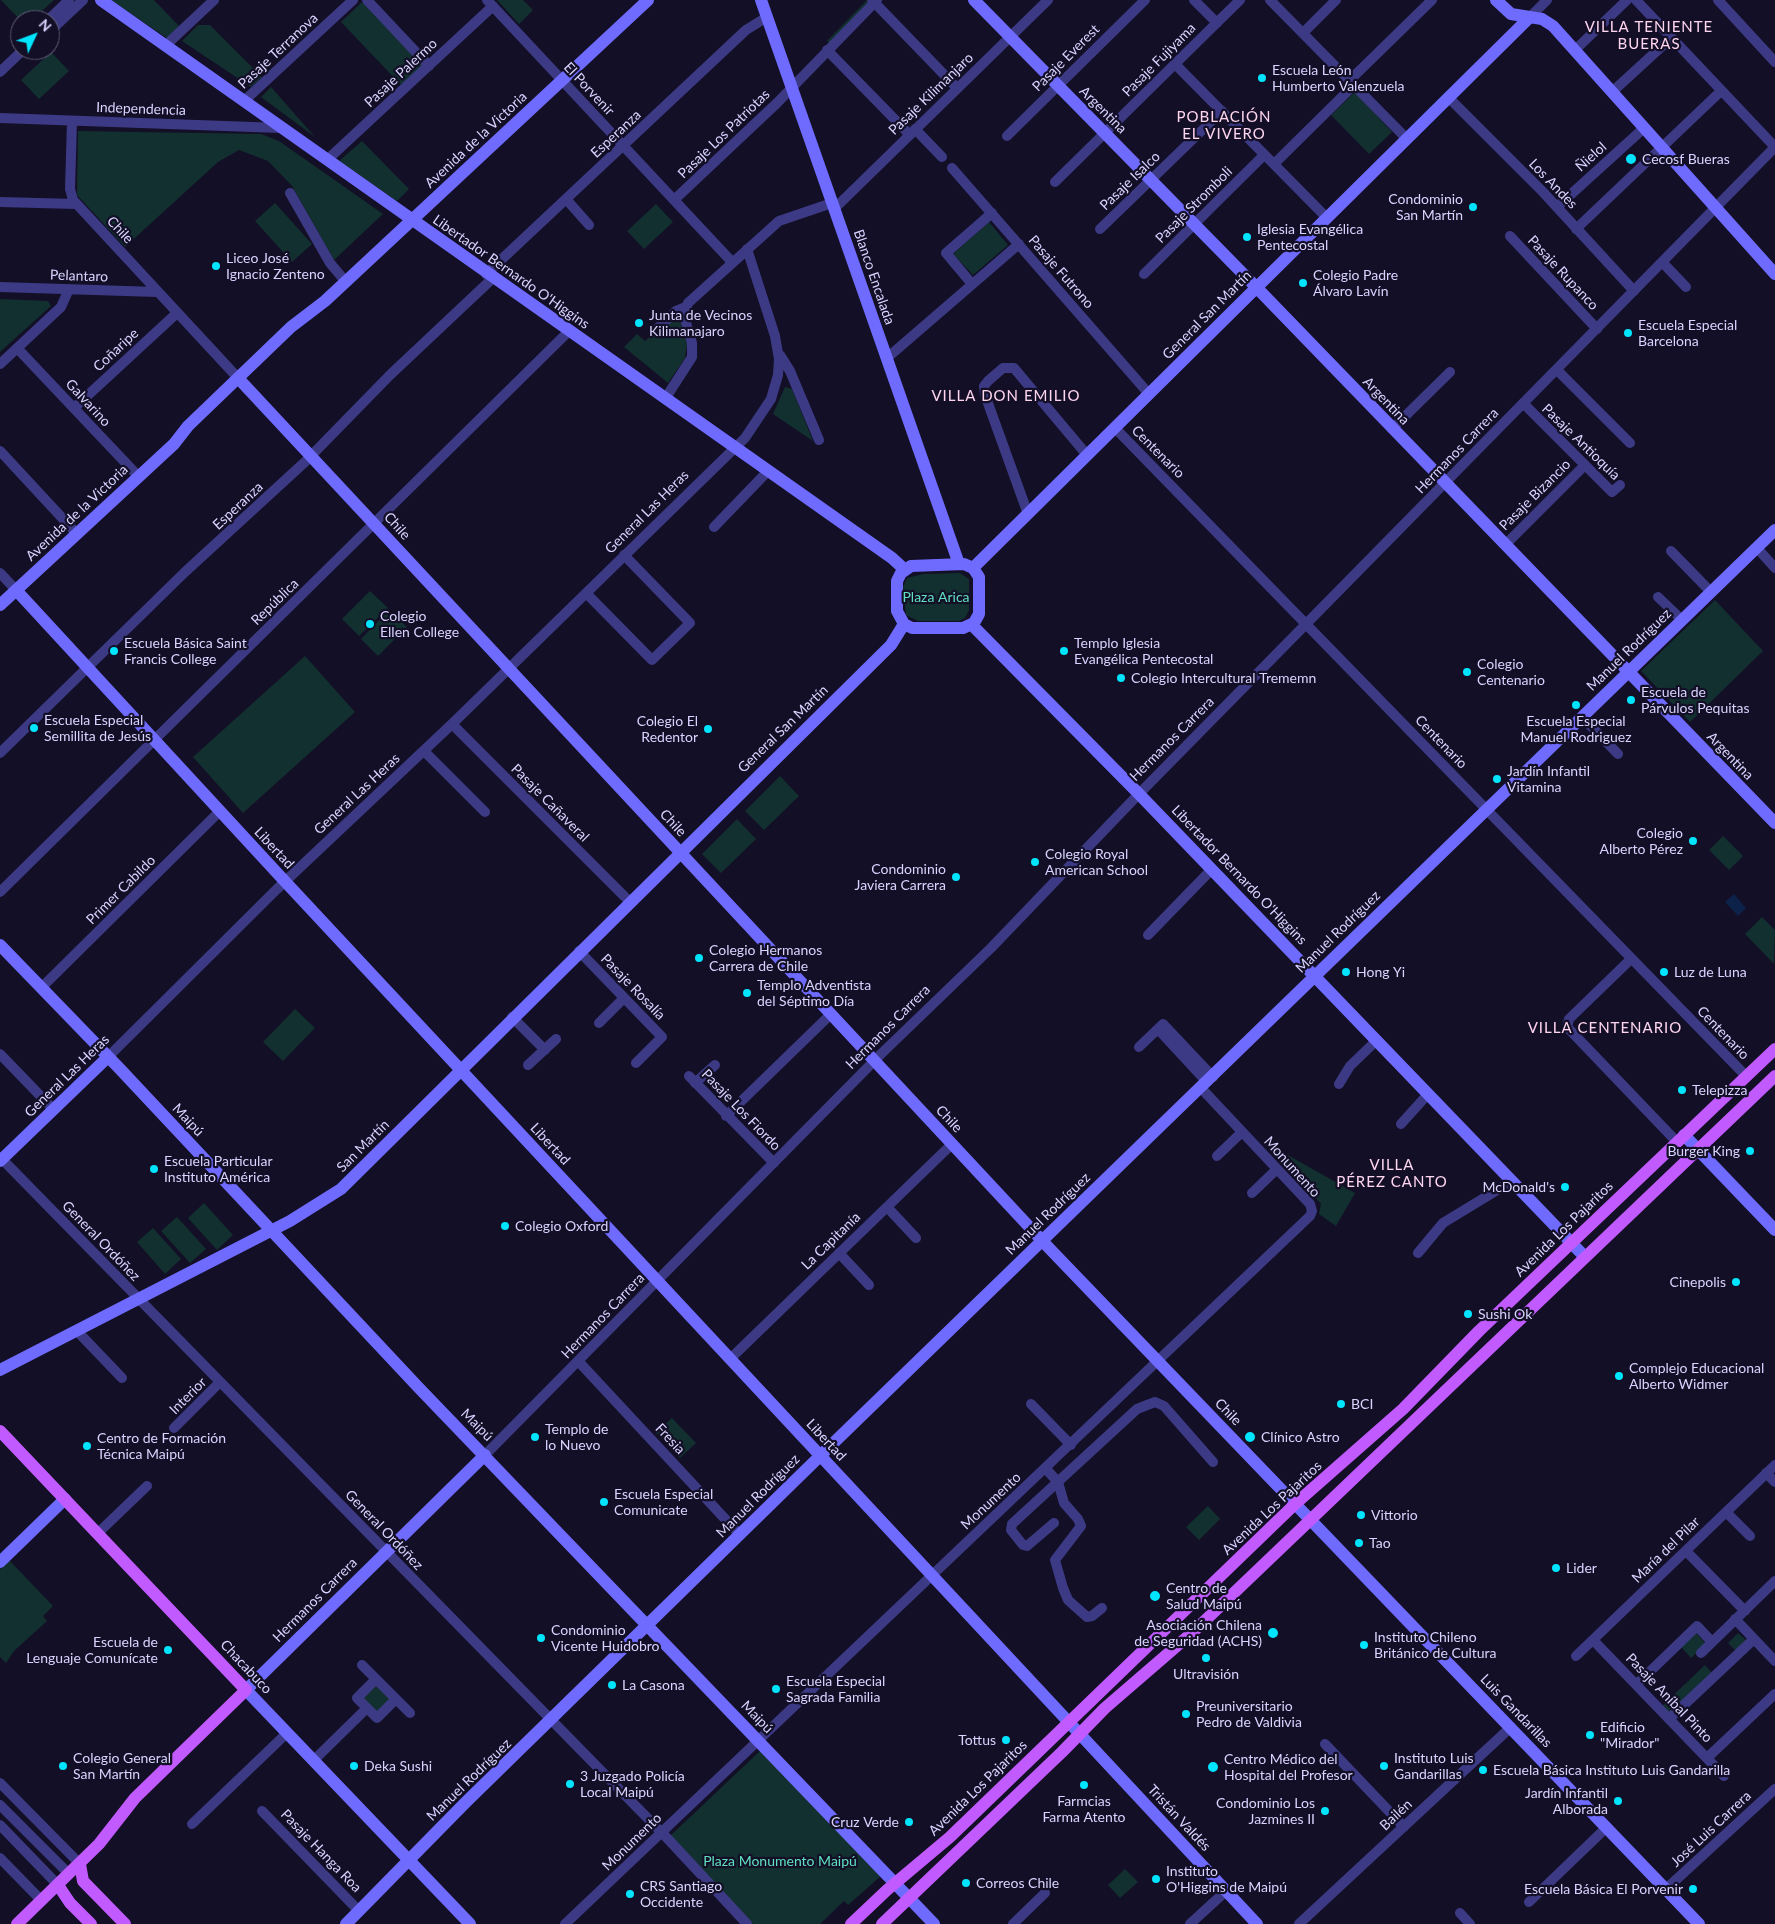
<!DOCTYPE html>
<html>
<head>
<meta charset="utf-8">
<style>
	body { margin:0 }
	#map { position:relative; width:1775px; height:1924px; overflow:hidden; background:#130f26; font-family:Lato,sans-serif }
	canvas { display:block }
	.north { position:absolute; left:10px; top:10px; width:50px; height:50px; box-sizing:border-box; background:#130f26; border:1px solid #625e7d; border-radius:50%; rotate:47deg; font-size:14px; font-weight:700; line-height:20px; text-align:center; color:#d9d4ff }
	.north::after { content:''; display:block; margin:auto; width:18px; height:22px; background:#00e5ff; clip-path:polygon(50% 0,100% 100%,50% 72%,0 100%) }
</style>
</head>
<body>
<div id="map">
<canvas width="1775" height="1924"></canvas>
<div class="north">N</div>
</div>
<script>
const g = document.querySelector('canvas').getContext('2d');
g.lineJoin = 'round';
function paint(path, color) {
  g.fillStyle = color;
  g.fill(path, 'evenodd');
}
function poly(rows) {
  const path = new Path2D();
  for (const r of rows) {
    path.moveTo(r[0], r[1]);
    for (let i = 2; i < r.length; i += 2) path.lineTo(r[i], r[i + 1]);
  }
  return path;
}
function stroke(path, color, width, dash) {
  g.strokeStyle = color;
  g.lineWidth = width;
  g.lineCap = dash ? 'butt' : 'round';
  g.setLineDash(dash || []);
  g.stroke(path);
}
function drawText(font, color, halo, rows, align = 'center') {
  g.font = font + ' Lato,sans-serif';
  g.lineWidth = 4.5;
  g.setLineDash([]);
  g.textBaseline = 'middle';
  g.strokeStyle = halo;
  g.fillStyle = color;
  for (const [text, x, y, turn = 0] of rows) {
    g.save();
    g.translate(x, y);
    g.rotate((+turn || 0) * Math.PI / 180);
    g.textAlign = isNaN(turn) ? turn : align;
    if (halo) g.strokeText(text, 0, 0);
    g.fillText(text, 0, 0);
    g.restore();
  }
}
const green = poly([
	[1,0,54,0,32,20,20,20],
	[111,0,154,0,179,26,167,38],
	[497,0,523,0,533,10,519,24],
	[867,0,875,0,831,45,827,41],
	[362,2,424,67,403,87,341,22],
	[198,25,210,25,262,77,251,87,182,41],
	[51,52,69,71,39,99,21,80],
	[271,87,315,137,261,97],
	[1355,92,1392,132,1369,154,1331,115],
	[78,131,261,134,279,141,383,214,334,260,292,186,268,161,239,150,218,162,125,247,77,195],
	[362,141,409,189,397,201,339,161],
	[275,203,312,244,292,262,255,221],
	[656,204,673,222,644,249,627,231],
	[989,222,1008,245,973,275,953,254],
	[0,299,48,301,51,306,0,352],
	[672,315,679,318,687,344,685,358,668,383,624,347,637,334,645,341],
	[785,387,792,389,813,441,773,414],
	[960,573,969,579,969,610,965,618,959,621,918,621,906,615,903,587,907,578,923,574],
	[370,591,388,608,359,636,342,619],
	[1715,600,1763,651,1690,722,1641,671],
	[389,610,407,627,378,656,361,639],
	[305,656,355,712,243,813,193,757],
	[780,776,799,796,764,830,745,811],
	[737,819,756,839,721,873,702,854],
	[1723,836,1743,856,1729,870,1709,850],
	[1762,917,1775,930,1774,964,1745,934],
	[295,1009,315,1028,283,1061,263,1042],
	[1286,1154,1355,1193,1336,1226,1319,1214,1321,1204,1282,1159],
	[204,1203,233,1235,217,1250,188,1218],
	[177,1217,206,1249,190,1263,161,1231],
	[153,1228,181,1259,165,1274,137,1242],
	[672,1418,696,1443,680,1458,656,1433],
	[1208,1506,1220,1519,1199,1540,1186,1527],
	[9,1560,53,1606,43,1616,47,1621,14,1651,6,1663,0,1657,0,1569],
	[1696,1633,1706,1644,1691,1658,1681,1647],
	[1738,1633,1747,1641,1736,1651,1728,1643],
	[1705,1665,1712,1673,1669,1713,1662,1706],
	[377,1684,392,1699,378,1713,363,1698],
	[760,1751,881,1876,848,1905,844,1901,820,1924,753,1924,670,1836],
	[1125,1869,1138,1882,1120,1898,1108,1885]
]);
const water = poly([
	[1734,894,1746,908,1738,916,1725,902]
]);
const street = poly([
	[367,0,429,66],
	[487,0,732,262],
	[872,0,957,88],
	[1194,0,1217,23],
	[1270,0,1407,139],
	[1636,0,1775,147],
	[1718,0,1775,62],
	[1530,17,1547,0],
	[48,20,69,0],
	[50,31,83,0],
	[1303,33,1336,0],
	[165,46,214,0],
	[827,50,910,135],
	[1575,50,1627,0],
	[1175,64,1327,218],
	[0,72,23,50],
	[1349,81,1432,0],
	[1612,92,1671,38],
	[1449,98,1543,192,1634,291],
	[244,101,353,0],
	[0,118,281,128],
	[72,121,70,189,73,200,238,378],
	[915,129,942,157],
	[1007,136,1145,0],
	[327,160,493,6],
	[1274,164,1354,85],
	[952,168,1149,394],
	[1055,182,1240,0],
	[290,193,330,263,346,282],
	[566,199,589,225],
	[674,200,777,103,877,0],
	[0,202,76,204],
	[1557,207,1644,128],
	[834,209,1048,0],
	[1100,229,1222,111],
	[1576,229,1721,91],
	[1510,236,1597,329],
	[1662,262,1686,287],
	[486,274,746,30,767,17],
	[1144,274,1264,155],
	[972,284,946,253,992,213],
	[0,287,157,292],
	[657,329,676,311,686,307],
	[17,348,139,477],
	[780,355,790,371,819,440],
	[887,358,1019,244],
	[0,364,61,307,69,289],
	[1557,370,1630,443],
	[665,399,692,357,692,343,684,316,688,303,779,221,832,203],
	[1524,404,1612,492,1620,485],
	[74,408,177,313],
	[1115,428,1746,1076],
	[1392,429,1450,372],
	[0,451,77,534],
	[1028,514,985,395,984,386,988,381,1003,368,1014,368,1087,455],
	[714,527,768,471],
	[1505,545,1585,465],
	[1757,548,1775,568],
	[1671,551,1711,592],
	[0,573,16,590],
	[586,593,652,660,690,623,624,555],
	[1658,597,1682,620],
	[1582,717,1618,754],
	[452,724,629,901],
	[424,751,485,812],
	[0,753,185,572,306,461,390,375,493,278],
	[0,892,569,331],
	[1148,935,1212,869],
	[579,951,662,1037,636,1063],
	[1631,959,1569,1019,1567,1027,1677,1142],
	[41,988,220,811],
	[512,1017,545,1050],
	[599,1023,624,998],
	[1158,1029,1207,1082],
	[1139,1047,1163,1024,1213,1077],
	[0,1054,54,1110],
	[108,1057,277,889,452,724,745,438,771,399,778,375,779,359,775,336,747,249],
	[528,1065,556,1039],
	[689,1076,774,1163],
	[695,1083,715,1065],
	[1339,1084,1350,1066,1377,1040],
	[726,1116,831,1014],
	[1401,1124,1428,1094],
	[1217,1156,1242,1132],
	[0,1157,667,1838,747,1924],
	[1252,1193,1277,1169],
	[887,1207,916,1238],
	[839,1253,869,1285],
	[1418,1253,1443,1223,1512,1181],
	[77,1331,122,1378],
	[730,1359,952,1144],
	[579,1362,740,1535],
	[1031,1404,1071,1445],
	[174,1428,220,1382],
	[485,1455,882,1053,991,948,1133,800,1775,147],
	[1046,1469,1058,1482,1064,1503,1078,1519,1081,1526,1055,1560,1063,1588,1068,1600,1087,1617,1092,1616,1102,1608],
	[1766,1473,1775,1482],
	[1726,1512,1750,1536],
	[1054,1523,1027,1546,1023,1545,1011,1530,1012,1524,1137,1409,1155,1402,1164,1406,1213,1462],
	[98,1533,147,1486],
	[1686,1551,1745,1611],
	[1735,1619,1775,1661],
	[1593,1640,1724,1776],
	[1701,1653,1775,1581],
	[1576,1656,1775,1465],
	[362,1665,410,1713],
	[376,1679,357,1698,377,1718,396,1699],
	[1637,1684,1697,1626,1712,1642],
	[1670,1718,1754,1639],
	[1325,1744,1404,1827],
	[1707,1758,1775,1694],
	[313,1761,367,1708],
	[0,1783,80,1864],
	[0,1805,69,1874],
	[262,1811,359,1911],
	[192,1824,287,1733],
	[0,1825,58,1885],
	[0,1858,41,1900],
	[1666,1889,1775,1789],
	[1529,1902,1607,1827],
	[1460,1913,1470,1924],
	[565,1924,1310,1216,1312,1211,1310,1204,1201,1088],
	[1013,1924,1045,1893],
	[1190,1924,1226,1891],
	[1299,1924,1511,1727]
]);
const secondary = poly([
	[101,0,892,558,904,569],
	[761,0,959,564],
	[974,0,1257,288,1775,823],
	[1496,0,1511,14,1542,19,1553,26,1775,274],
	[238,378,1049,1248,1699,1924],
	[964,564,973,568,979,577,979,614,974,623,963,628,912,628,904,624,897,611,897,581,901,573,911,566,964,564],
	[973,568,1530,17],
	[16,590,279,875,1257,1924],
	[0,605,174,444,188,426,291,327,325,301,648,0],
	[972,625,1139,794,1585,1257],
	[0,945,120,1069,419,1388,934,1924],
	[1684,1135,1775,1230],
	[0,1161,108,1057],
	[0,1370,290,1221,341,1189,891,645,904,624],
	[0,1562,65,1499],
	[346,1924,466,1802,820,1456,1775,530],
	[470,1924,246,1690,485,1455]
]);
const primary = poly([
	[0,1431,246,1690,135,1798,99,1844,17,1924],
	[80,1864,83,1881,125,1924],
	[58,1885,70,1903,91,1924],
	[851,1924,887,1890,950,1837,1295,1504,1403,1409,1479,1331,1775,1049],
	[882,1924,1062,1752,1105,1708,1193,1632,1775,1076]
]);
const markers = [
	[1262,78,5,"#00e5ff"],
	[1631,159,6,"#00e5ff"],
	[1473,207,5,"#00e5ff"],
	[1247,237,5,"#00e5ff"],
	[216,266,5,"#00e5ff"],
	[1303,283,5,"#00e5ff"],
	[639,323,5,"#00e5ff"],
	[1628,333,5,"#00e5ff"],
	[370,624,5,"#00e5ff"],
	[114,651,5,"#00e5ff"],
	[1064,651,5,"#00e5ff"],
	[1467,672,5,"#00e5ff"],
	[1121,678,5,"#00e5ff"],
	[1631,700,5,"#00e5ff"],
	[1576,705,5,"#00e5ff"],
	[34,728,5,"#00e5ff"],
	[708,729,5,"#00e5ff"],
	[1497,779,5,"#00e5ff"],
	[1693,841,5,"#00e5ff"],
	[1035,862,5,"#00e5ff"],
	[956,877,5,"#00e5ff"],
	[699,958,5,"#00e5ff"],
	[1346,972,5,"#00e5ff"],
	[1664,972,5,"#00e5ff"],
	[747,993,5,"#00e5ff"],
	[1682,1090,5,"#00e5ff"],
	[1750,1151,5,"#00e5ff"],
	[154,1169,5,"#00e5ff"],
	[1565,1187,5,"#00e5ff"],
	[505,1226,5,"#00e5ff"],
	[1736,1282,5,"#00e5ff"],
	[1468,1314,5,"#00e5ff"],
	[1619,1376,5,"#00e5ff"],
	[1341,1404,5,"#00e5ff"],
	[535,1437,5,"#00e5ff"],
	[1250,1437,6,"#00e5ff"],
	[87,1446,5,"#00e5ff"],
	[604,1502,5,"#00e5ff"],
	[1361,1515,5,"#00e5ff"],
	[1359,1543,5,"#00e5ff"],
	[1556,1568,5,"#00e5ff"],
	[1155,1596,6,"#00e5ff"],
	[1273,1633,6,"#00e5ff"],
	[541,1638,5,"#00e5ff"],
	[1364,1645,5,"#00e5ff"],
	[168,1650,5,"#00e5ff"],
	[1206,1658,5,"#00e5ff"],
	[612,1685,5,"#00e5ff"],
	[776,1689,5,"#00e5ff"],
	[1186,1714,5,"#00e5ff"],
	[1590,1735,5,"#00e5ff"],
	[1006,1740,5,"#00e5ff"],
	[63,1766,5,"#00e5ff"],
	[354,1766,5,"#00e5ff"],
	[1384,1766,5,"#00e5ff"],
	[1213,1767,6,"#00e5ff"],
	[1483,1770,5,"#00e5ff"],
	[570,1784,5,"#00e5ff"],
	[1084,1785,5,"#00e5ff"],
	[1618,1801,5,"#00e5ff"],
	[1325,1811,5,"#00e5ff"],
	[909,1822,5,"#00e5ff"],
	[1156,1879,5,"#00e5ff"],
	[966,1883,5,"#00e5ff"],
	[1693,1889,5,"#00e5ff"],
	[630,1894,5,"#00e5ff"]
];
const streetNames = [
	["Pasaje Terranova",278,51,-43],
	["Pasaje Everest",1066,58,-45],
	["Pasaje Fujiyama",1159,60,-45],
	["Pasaje Palermo",401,73,-43],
	["El Porvenir",589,89,47],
	["Pasaje Kilimanjaro",931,94,-44],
	["Independencia",141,109,2],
	["Argentina",1103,110,45],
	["Esperanza",616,134,-43],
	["Pasaje Los Patriotas",724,134,-44],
	["Avenida de la Victoria",476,140,-43],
	["Ñielol",1591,157,-42],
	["Pasaje Isalco",1130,181,-44],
	["Los Andes",1553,184,46],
	["Pasaje Stromboli",1194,205,-45],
	["Chile",120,230,47],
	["Libertador Bernardo O'Higgins",511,272,35],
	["Pasaje Futrono",1061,272,49],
	["Pasaje Rupanco",1563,273,47],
	["Pelantaro",79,276,2],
	["Blanco Encalada",874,277,71],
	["General San Martín",1207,315,-45],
	["Coñaripe",116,350,-43],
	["Argentina",1386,401,46],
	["Galvarino",88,403,47],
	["Pasaje Antioquía",1581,442,44],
	["Hermanos Carrera",1457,451,-46],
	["Centenario",1158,452,45],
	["Pasaje Bizancio",1535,495,-45],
	["Esperanza",238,506,-43],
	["General Las Heras",647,512,-45],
	["Avenida de la Victoria",77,513,-43],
	["Chile",397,526,48],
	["República",275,602,-44],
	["Manuel Rodríguez",1629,650,-44],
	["General San Martín",783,729,-44],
	["Hermanos Carrera",1172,739,-45],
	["Centenario",1441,742,46],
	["Argentina",1730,756,46],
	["General Las Heras",357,794,-43],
	["Pasaje Cañaveral",550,803,45],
	["Chile",673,823,47],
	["Libertad",274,848,47],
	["Libertador Bernardo O'Higgins",1239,875,46],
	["Primer Cabildo",121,890,-45],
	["Manuel Rodríguez",1338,932,-44],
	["Pasaje Rosalía",633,987,46],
	["Hermanos Carrera",888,1027,-45],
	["Centenario",1723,1033,46],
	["General Las Heras",67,1076,-44],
	["Pasaje Los Fiordo",741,1110,46],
	["Chile",949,1119,47],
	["Maipú",188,1120,47],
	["Libertad",550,1144,47],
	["San Martín",363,1146,-45],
	["Monumento",1292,1167,48],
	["Manuel Rodríguez",1048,1214,-44],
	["Avenida Los Pajaritos",1564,1229,-44],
	["General Ordóñez",101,1241,46],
	["La Capitanía",831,1241,-44],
	["Hermanos Carrera",603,1316,-46],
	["Interior",188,1396,-45],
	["Chile",1228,1412,46],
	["Maipú",477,1425,45],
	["Fresia",670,1439,47],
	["Libertad",826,1440,47],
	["Manuel Rodríguez",758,1496,-45],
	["Monumento",991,1501,-43],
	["Avenida Los Pajaritos",1272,1508,-43],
	["General Ordóñez",384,1530,46],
	["María del Pilar",1666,1550,-44],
	["Hermanos Carrera",315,1600,-45],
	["Chacabuco",246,1667,47],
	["Pasaje Aníbal Pinto",1669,1698,46],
	["Luis Gandarillas",1516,1711,46],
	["Maipú",757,1717,46],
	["Manuel Rodríguez",469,1780,-44],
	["Avenida Los Pajaritos",978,1788,-44],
	["Bailén",1396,1815,-43],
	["Tristán Valdés",1179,1818,47],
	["José Luis Carrera",1711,1829,-43],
	["Monumento",632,1842,-44],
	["Pasaje Hanga Roa",321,1851,46]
];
const poiNames = [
	["Escuela León",1272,70],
	["Humberto Valenzuela",1272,86],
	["Cecosf Bueras",1642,159],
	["Condominio",1463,199,"right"],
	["San Martín",1463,215,"right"],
	["Iglesia Evangélica",1257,229],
	["Pentecostal",1257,245],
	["Liceo José",226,258],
	["Ignacio Zenteno",226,274],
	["Colegio Padre",1313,275],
	["Álvaro Lavín",1313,291],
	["Junta de Vecinos",649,315],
	["Kilimanajaro",649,331],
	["Escuela Especial",1638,325],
	["Barcelona",1638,341],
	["Colegio",380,616],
	["Ellen College",380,632],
	["Escuela Básica Saint",124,643],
	["Francis College",124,659],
	["Templo Iglesia",1074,643],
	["Evangélica Pentecostal",1074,659],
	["Colegio",1477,664],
	["Centenario",1477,680],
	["Colegio Intercultural Trememn",1131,678],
	["Escuela de",1641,692],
	["Párvulos Pequitas",1641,708],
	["Escuela Especial",44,720],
	["Semillita de Jesús",44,736],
	["Colegio El",698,721,"right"],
	["Redentor",698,737,"right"],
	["Escuela Especial",1576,721,"center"],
	["Manuel Rodriguez",1576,737,"center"],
	["Jardín Infantil",1507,771],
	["Vitamina",1507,787],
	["Colegio",1683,833,"right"],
	["Alberto Pérez",1683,849,"right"],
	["Colegio Royal",1045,854],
	["American School",1045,870],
	["Condominio",946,869,"right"],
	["Javiera Carrera",946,885,"right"],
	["Colegio Hermanos",709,950],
	["Carrera de Chile",709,966],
	["Hong Yi",1356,972],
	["Luz de Luna",1674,972],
	["Templo Adventista",757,985],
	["del Séptimo Día",757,1001],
	["Telepizza",1692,1090],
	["Burger King",1740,1151,"right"],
	["Escuela Particular",164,1161],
	["Instituto América",164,1177],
	["McDonald's",1555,1187,"right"],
	["Colegio Oxford",515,1226],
	["Cinepolis",1726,1282,"right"],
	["Sushi Ok",1478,1314],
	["Complejo Educacional",1629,1368],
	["Alberto Widmer",1629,1384],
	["BCI",1351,1404],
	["Templo de",545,1429],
	["lo Nuevo",545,1445],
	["Clínico Astro",1261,1437],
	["Centro de Formación",97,1438],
	["Técnica Maipú",97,1454],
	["Escuela Especial",614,1494],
	["Comunicate",614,1510],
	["Vittorio",1371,1515],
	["Tao",1369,1543],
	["Lider",1566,1568],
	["Centro de",1166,1588],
	["Salud Maipú",1166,1604],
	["Asociación Chilena",1262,1625,"right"],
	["de Seguridad (ACHS)",1262,1641,"right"],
	["Condominio",551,1630],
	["Vicente Huidobro",551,1646],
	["Instituto Chileno",1374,1637],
	["Británico de Cultura",1374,1653],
	["Escuela de",158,1642,"right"],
	["Lenguaje Comunícate",158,1658,"right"],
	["Ultravisión",1206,1674,"center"],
	["Escuela Especial",786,1681],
	["Sagrada Familia",786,1697],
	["La Casona",622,1685],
	["Preuniversitario",1196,1706],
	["Pedro de Valdivia",1196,1722],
	["Edificio",1600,1727],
	["\"Mirador\"",1600,1743],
	["Tottus",996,1740,"right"],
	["Colegio General",73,1758],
	["San Martín",73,1774],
	["Instituto Luis",1394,1758],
	["Gandarillas",1394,1774],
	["Centro Médico del",1224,1759],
	["Hospital del Profesor",1224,1775],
	["Deka Sushi",364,1766],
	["Escuela Básica Instituto Luis Gandarilla",1493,1770],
	["3 Juzgado Policía",580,1776],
	["Local Maipú",580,1792],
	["Jardín Infantil",1608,1793,"right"],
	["Alborada",1608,1809,"right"],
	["Farmcias",1084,1801,"center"],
	["Farma Atento",1084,1817,"center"],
	["Condominio Los",1315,1803,"right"],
	["Jazmines II",1315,1819,"right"],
	["Cruz Verde",899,1822,"right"],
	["Instituto",1166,1871],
	["O'Higgins de Maipú",1166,1887],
	["Correos Chile",976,1883],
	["CRS Santiago",640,1886],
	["Occidente",640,1902],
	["Escuela Básica El Porvenir",1683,1889,"right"]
];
const parkNames = [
	["Plaza Arica",936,597],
	["Plaza Monumento Maipú",780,1861]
];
const neighbourhoodNames = [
	["VILLA TENIENTE",1649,27],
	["BUERAS",1649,44],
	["POBLACIÓN",1224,117],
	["EL VIVERO",1224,134],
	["VILLA DON EMILIO",1006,396],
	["VILLA CENTENARIO",1605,1028],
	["VILLA",1392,1165],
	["PÉREZ CANTO",1392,1182]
];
paint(green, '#12302f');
paint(water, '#0c2248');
stroke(street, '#3d3a85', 10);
stroke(secondary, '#6f6bff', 12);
stroke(primary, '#c25bff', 12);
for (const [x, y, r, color] of markers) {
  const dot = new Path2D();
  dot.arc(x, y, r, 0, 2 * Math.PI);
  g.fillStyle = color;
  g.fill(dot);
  stroke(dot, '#130f26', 2);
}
drawText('14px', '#d9d4ff', '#130f26', streetNames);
drawText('14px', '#d9d4ff', '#130f26', poiNames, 'left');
drawText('14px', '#5fe0c0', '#130f26', parkNames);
g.letterSpacing = '1px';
drawText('15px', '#ffd6f0', '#130f26', neighbourhoodNames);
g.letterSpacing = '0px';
</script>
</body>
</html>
